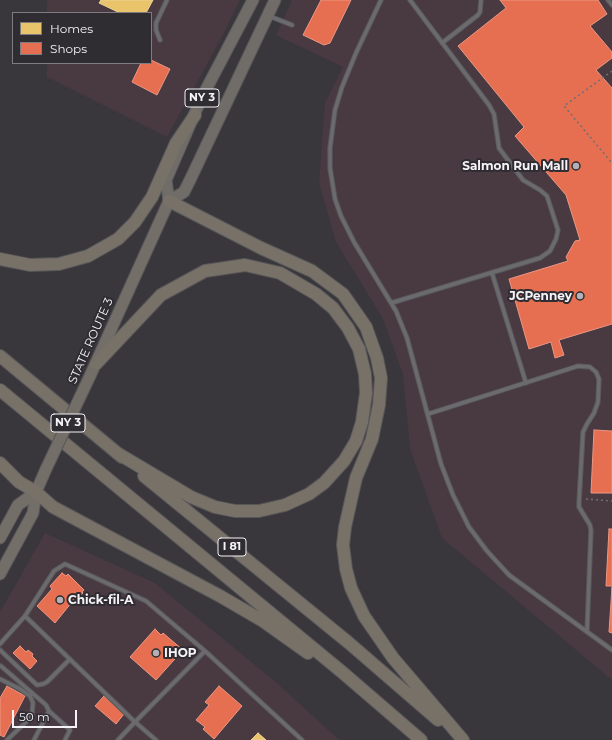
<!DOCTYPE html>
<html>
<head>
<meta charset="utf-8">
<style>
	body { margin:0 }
	#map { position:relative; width:612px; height:740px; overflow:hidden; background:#39373b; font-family:Montserrat,sans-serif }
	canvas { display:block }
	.legend { position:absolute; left:12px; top:12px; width:140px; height:52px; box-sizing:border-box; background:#2f2c32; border:1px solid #7e7c81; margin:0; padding:5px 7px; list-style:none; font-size:12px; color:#f5f3f7 }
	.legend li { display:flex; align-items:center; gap:8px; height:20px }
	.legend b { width:20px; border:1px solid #7e7c81 }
	.scale { position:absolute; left:12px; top:710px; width:65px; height:18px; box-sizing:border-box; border:2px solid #f5f3f7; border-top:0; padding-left:5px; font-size:12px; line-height:14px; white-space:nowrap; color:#f5f3f7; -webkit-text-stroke:3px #2f2c32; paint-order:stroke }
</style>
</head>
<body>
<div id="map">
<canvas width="612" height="740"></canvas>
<ul class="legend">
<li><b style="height:11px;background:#e9c46a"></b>Homes</li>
<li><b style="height:11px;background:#e76f51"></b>Shops</li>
</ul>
<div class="scale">50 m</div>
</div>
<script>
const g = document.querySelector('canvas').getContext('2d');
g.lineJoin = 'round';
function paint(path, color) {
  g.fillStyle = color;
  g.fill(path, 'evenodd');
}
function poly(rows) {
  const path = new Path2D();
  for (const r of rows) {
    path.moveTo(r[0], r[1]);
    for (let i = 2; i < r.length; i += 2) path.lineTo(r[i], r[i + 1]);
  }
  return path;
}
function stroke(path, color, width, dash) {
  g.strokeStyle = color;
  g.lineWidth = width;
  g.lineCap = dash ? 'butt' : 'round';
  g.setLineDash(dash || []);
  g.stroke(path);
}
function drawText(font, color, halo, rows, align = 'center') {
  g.font = font + ' Montserrat,sans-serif';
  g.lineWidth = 4;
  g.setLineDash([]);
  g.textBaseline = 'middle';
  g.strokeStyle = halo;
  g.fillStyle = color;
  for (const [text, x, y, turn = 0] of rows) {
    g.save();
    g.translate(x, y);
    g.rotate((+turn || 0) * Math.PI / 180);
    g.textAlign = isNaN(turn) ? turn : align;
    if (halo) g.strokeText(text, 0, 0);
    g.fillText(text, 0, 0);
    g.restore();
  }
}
const commercial = poly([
	[47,0,240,0,222,37,167,137,47,77,47,63,151,63,151,13,47,13],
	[292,0,612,0,612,680,442,538,410,449,403,374,382,317,336,242,319,183,325,103,343,67,276,35],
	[45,533,155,583,277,683,339,740,0,740,0,612]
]);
const homes = poly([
	[101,0,153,0,146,13,120,13,99,3,101,0],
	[258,733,266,740,251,740,258,733]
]);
const shops = poly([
	[321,0,351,0,330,43,324,45,303,35,321,0],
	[500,0,598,0,607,14,590,26,612,52,612,58,596,70,612,88,612,324,559,340,564,355,555,358,551,342,529,349,509,279,568,261,566,257,575,241,580,240,566,195,515,136,524,127,458,46,506,8,500,0],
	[151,60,170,69,157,95,132,82,141,63,151,63,151,60],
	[594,430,612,431,612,493,591,493,594,430],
	[609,529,612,529,612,586,606,586,609,529],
	[62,573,66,576,68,574,84,590,82,592,83,593,73,603,72,602,55,623,37,606,52,589,50,586,62,573],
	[612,587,612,633,609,632,612,587],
	[155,629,161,635,163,633,183,650,156,680,130,657,155,629],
	[20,646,26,652,28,650,33,654,32,656,37,661,30,669,13,653,20,646],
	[7,686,25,696,4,737,0,735,0,698,7,686],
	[219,686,242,706,214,739,203,729,205,727,196,720,209,705,205,702,219,686],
	[104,696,124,714,116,724,95,706,104,696]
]);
const path = poly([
	[612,71,564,106,612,163],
	[586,499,612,501]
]);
const service = poly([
	[381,0,356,53,342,87,335,110,330,148,330,168,335,199,341,216,354,242,396,311,407,338,441,464,453,495,469,527,487,551,509,575,612,650],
	[608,0,612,5],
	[269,16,292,25],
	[160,40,156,30,156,23,167,0],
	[442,43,478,15,480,12,481,0],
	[492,273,526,383],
	[391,303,540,258,550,251,556,239,558,230,547,196,540,190,523,180,499,148,494,114,489,105,410,0],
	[428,414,578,366,590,367,596,372,599,379,598,402,594,413,587,424,583,432,579,502,579,507,590,525,591,530,587,632],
	[0,644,25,616],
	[0,650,37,685,43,684,47,682,70,659],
	[205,651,135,722,25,616,54,571,65,564,146,601,205,651,302,740],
	[1,666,46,705,49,711],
	[0,679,20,689,30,696],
	[7,740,26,722,32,713,33,703,30,696,32,693],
	[34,740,49,711,70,730,65,740],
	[118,740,135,722,156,740]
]);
const primary = poly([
	[253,0,201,99,166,180,169,201,184,192,191,178,275,0]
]);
const trunk = poly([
	[90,376,169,201],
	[0,538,18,505,36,492],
	[0,574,33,513,36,492,46,469]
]);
const motorway = poly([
	[169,201,261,248,312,271,343,294,366,327,377,358,381,378,379,405,372,439,356,478,345,527,343,545,346,569,351,588,364,616,393,658,463,740],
	[0,259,30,265,59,264,88,256,118,239,135,222,152,197,176,143,195,115],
	[0,356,122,457],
	[96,364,161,295,205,271,245,265,280,273,316,294,333,308,348,328,359,349,365,374,366,393,362,422,356,441,344,461,324,483,309,494,285,505,259,511,235,511,215,507,191,497,117,453],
	[0,390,342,672,421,740],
	[0,463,19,482,36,492,53,507,220,596,263,621,308,653],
	[144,476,349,643,438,720]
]);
const trunkBridge = poly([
	[46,469,90,376]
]);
const markers = [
	[576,166,4,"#b3b1b5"],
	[580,296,4,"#b3b1b5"],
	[60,600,4,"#b3b1b5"],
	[156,653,4,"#b3b1b5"]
];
const shields = [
	[202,98,34],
	[68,423,34],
	[232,547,28]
];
const shieldNames = [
	["NY 3",202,98],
	["NY 3",68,423],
	["I 81",232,547]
];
const poiNames = [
	["Salmon Run Mall",568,166],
	["JCPenney",572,296],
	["Chick-fil-A",68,600,"left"],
	["IHOP",164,653,"left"]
];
const streetNames = [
	["STATE ROUTE 3",91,341,-66]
];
paint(commercial, '#493941');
paint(homes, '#e9c46a');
stroke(homes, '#edd294', 1);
paint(shops, '#e76f51');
stroke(shops, '#eb9783', 1);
stroke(service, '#575659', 5.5);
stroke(primary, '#575659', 13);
stroke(trunk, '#575659', 13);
stroke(motorway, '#575659', 14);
stroke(path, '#6f6e70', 1.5, [2, 3]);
stroke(service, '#6b6a6d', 3.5);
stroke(primary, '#706c67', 11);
stroke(trunk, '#746e68', 11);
stroke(motorway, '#787168', 12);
stroke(trunkBridge, '#575659', 13, []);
stroke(trunkBridge, '#746e68', 11);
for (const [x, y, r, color] of markers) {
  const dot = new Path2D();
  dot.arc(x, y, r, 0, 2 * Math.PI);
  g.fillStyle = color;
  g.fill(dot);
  stroke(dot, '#2f2c32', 1.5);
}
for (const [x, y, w] of shields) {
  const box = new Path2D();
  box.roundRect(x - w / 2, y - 9, w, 18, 3);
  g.fillStyle = '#2f2c32';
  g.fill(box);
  stroke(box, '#f5f3f7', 1);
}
drawText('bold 11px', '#f5f3f7', null, shieldNames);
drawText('bold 12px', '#f5f3f7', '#2f2c32', poiNames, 'right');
drawText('12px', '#f5f3f7', '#2f2c32', streetNames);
</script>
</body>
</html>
